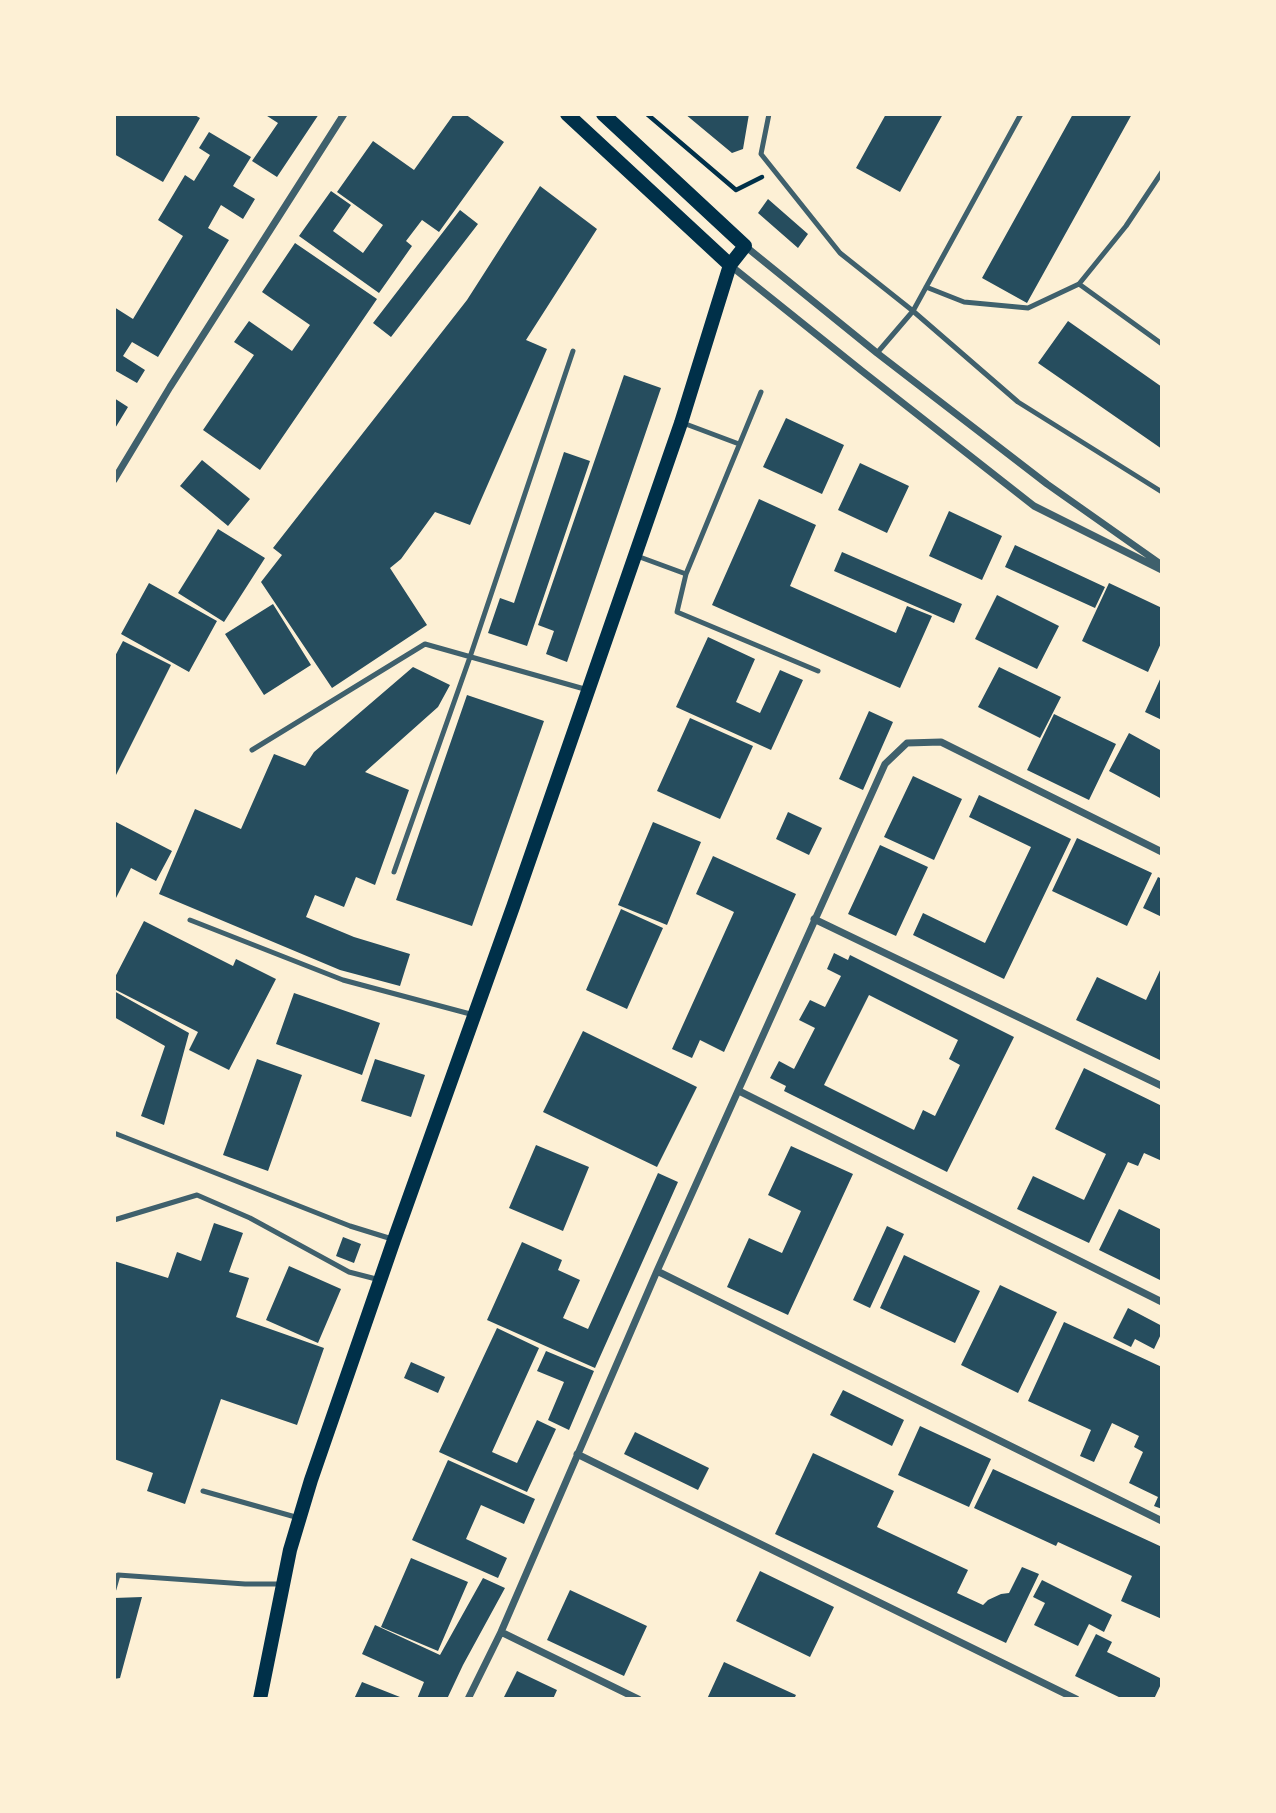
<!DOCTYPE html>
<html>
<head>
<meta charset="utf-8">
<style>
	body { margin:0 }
	#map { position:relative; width:1276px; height:1813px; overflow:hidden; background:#fdf0d5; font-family:Raleway,sans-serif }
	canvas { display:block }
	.frame { position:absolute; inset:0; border:116px solid #fdf0d5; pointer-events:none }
</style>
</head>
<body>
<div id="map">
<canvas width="1276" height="1813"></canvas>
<div class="frame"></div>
</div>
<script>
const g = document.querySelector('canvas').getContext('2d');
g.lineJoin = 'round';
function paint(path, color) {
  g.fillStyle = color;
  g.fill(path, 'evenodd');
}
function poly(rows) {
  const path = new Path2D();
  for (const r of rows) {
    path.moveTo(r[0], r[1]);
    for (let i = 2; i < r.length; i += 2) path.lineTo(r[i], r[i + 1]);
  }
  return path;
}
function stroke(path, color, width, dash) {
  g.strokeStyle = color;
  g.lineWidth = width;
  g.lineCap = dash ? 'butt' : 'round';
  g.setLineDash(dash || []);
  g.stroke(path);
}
const building = poly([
	[114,114,193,114,200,118,163,182,114,154],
	[264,114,319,114,277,177,252,161,278,123],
	[454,114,465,114,504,142,439,232,422,220,406,241,412,246,379,293,299,236,331,191,351,205,333,231,363,253,383,225,337,192,373,141,414,170],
	[685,114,749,114,743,149,732,153],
	[886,114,943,114,900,192,856,168],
	[1073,114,1132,114,1027,303,982,278],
	[209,132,251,157,233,186,255,199,243,219,221,205,208,228,229,240,158,357,132,342,123,356,145,370,137,383,116,371,114,375,114,307,133,319,183,236,158,220,185,175,194,181,210,155,199,148],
	[540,186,597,229,526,340,547,349,470,525,435,512,401,559,390,568,427,625,332,688,261,582,282,555,273,548,467,300],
	[768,199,808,234,798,248,758,213],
	[460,210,478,224,391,337,373,323],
	[295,243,377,299,260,470,203,430,254,355,234,342,249,321,292,351,310,325,262,292],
	[1068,321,1162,387,1162,449,1038,363],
	[624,375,661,388,567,662,546,654,554,631,538,625],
	[114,398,128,407,114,430],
	[786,418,844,445,822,494,763,467],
	[564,452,590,461,527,646,488,633,500,598,514,603],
	[202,460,250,499,228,526,180,486],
	[860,463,909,486,887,533,838,510],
	[759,499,816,525,790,586,896,633,907,606,932,616,900,688,712,605],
	[949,511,1002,536,982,580,929,556],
	[218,529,265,558,224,622,178,593],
	[1015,545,1105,587,1095,608,1005,567],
	[842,552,962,604,954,623,834,571],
	[149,583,217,621,189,672,121,634],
	[1109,583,1162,608,1162,641,1148,672,1082,641],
	[997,595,1059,626,1037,669,975,639],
	[273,604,311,665,264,695,225,634],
	[708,637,755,659,736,702,760,713,780,670,803,680,771,750,676,707],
	[123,641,171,665,114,779,114,658],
	[413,667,450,685,438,707,365,772,409,790,375,885,356,877,344,907,315,895,306,917,354,937,410,954,400,986,340,970,159,894,195,809,241,829,274,754,305,766,314,752],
	[999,667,1061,697,1040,738,978,707],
	[1162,675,1162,720,1145,712],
	[467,695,544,721,472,926,396,900],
	[869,711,893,722,863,790,839,779],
	[1054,714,1116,744,1089,800,1027,770],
	[690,718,753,746,720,819,657,791],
	[1129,733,1162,751,1162,799,1109,771],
	[913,776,962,799,934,860,884,837],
	[979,795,1071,839,1004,979,913,935,923,913,985,943,1031,847,969,817],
	[788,812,822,828,809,855,776,839],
	[114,821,172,851,156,881,131,868,114,902],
	[653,822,701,842,667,925,618,905],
	[1077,838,1152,873,1127,926,1052,891],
	[880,845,928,867,896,936,848,914],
	[713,856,796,894,724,1052,700,1040,692,1058,672,1049,734,912,696,894],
	[1158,877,1162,879,1162,917,1143,908],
	[621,909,663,928,627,1009,586,990],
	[144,921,233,966,236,959,276,979,229,1070,189,1050,198,1032,114,989,114,979],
	[834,953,848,960,850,955,1014,1037,947,1172,784,1091,786,1086,770,1078,779,1061,794,1069,815,1028,799,1020,810,1000,825,1007,841,976,827,969],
	[869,995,958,1040,949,1059,960,1065,935,1116,923,1110,914,1130,824,1085],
	[1162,966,1162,1061,1076,1020,1097,977,1146,1000],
	[114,991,189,1033,164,1125,141,1116,165,1046,114,1017],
	[294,993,380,1023,362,1075,276,1044],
	[583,1031,697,1087,657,1167,543,1112],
	[257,1059,302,1075,268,1171,223,1155],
	[375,1059,425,1075,411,1117,361,1101],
	[1084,1068,1162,1106,1162,1161,1144,1153,1138,1166,1128,1162,1089,1243,1017,1209,1033,1176,1084,1200,1106,1154,1055,1129],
	[536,1145,589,1167,563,1231,509,1208],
	[791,1146,853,1174,788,1315,727,1287,749,1238,782,1253,801,1211,768,1195],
	[658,1173,678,1182,595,1368,487,1320,522,1242,562,1260,558,1270,580,1280,563,1318,588,1329],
	[1119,1209,1162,1230,1162,1281,1099,1250],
	[214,1223,243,1233,229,1272,249,1278,236,1317,324,1348,297,1425,221,1399,185,1504,147,1491,153,1473,114,1459,114,1261,168,1278,177,1252,201,1261],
	[887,1226,904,1234,870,1308,853,1300],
	[343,1237,361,1244,354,1263,336,1256],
	[904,1255,980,1291,955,1343,880,1308],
	[289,1266,341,1289,318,1343,266,1320],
	[1000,1285,1057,1312,1018,1393,961,1365],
	[1128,1308,1162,1326,1162,1332,1154,1349,1135,1339,1131,1347,1113,1338],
	[1064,1322,1162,1367,1162,1509,1154,1506,1158,1497,1129,1483,1143,1452,1134,1447,1139,1436,1112,1423,1094,1462,1080,1456,1091,1430,1028,1401],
	[497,1328,539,1348,492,1452,517,1463,537,1420,556,1429,527,1492,439,1452],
	[546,1351,594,1371,569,1430,548,1420,564,1382,537,1371],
	[411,1362,445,1377,438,1393,404,1378],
	[843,1390,904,1420,892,1446,830,1415],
	[920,1426,991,1459,969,1507,898,1475],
	[635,1432,709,1468,698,1490,624,1454],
	[813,1453,894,1491,877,1527,968,1570,957,1593,983,1605,988,1600,1001,1594,1009,1593,1022,1567,1039,1574,1006,1643,775,1534],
	[448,1460,535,1499,524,1524,481,1505,466,1539,507,1558,498,1578,412,1540],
	[993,1469,1162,1547,1162,1619,1121,1601,1132,1576,1058,1542,1056,1546,974,1508],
	[411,1558,468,1582,438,1651,381,1627],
	[760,1571,834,1607,810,1657,736,1621],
	[483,1578,505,1588,463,1665,447,1699,417,1699,424,1682,362,1654,375,1625,440,1655],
	[1042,1580,1112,1615,1104,1632,1089,1624,1078,1646,1034,1625,1045,1603,1033,1597],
	[570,1590,647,1626,624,1676,547,1640],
	[142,1597,120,1678,114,1679,114,1598],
	[1096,1634,1112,1642,1107,1652,1162,1679,1162,1682,1154,1699,1123,1699,1075,1676],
	[724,1662,796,1695,794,1699,707,1699],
	[517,1671,557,1690,553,1699,503,1699],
	[362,1682,405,1699,354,1699]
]);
const path = poly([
	[647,114,736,190,762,177]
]);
const service = poly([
	[769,114,761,154,840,253,913,311,877,353],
	[1021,114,913,311,1018,402,1162,492],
	[1079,284,1126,226,1162,172],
	[926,287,964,302,1028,308,1079,284,1162,344],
	[683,423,739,444],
	[637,556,686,574,761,392],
	[686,574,677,612,818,671],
	[252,750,425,644,588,690],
	[394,872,470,657,573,351],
	[190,920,343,980,474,1015],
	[114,1133,350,1226,392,1239],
	[114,1220,197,1195,250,1218,349,1272,380,1280],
	[203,1491,299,1518],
	[114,1589,118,1575,245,1584,282,1584]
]);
const minor = poly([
	[745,246,877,353,1047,484,1162,565],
	[731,266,862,371,1034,506,1162,570],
	[114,480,170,387,344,114],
	[814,919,1162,1086],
	[739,1091,1162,1302],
	[657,1271,1162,1521],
	[577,1454,1076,1699],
	[501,1632,638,1699],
	[468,1699,501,1632,657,1271,885,764,907,743,941,742,1162,852]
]);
const secondary = poly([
	[567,114,730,265],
	[260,1699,290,1550,311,1480,394,1240,513,907,681,423,730,265,745,246,603,114]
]);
paint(building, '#264d5e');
stroke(path, '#003049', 4.5);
stroke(service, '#3f606c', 5);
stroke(minor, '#3f606c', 7);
stroke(secondary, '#003049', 14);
</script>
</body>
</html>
